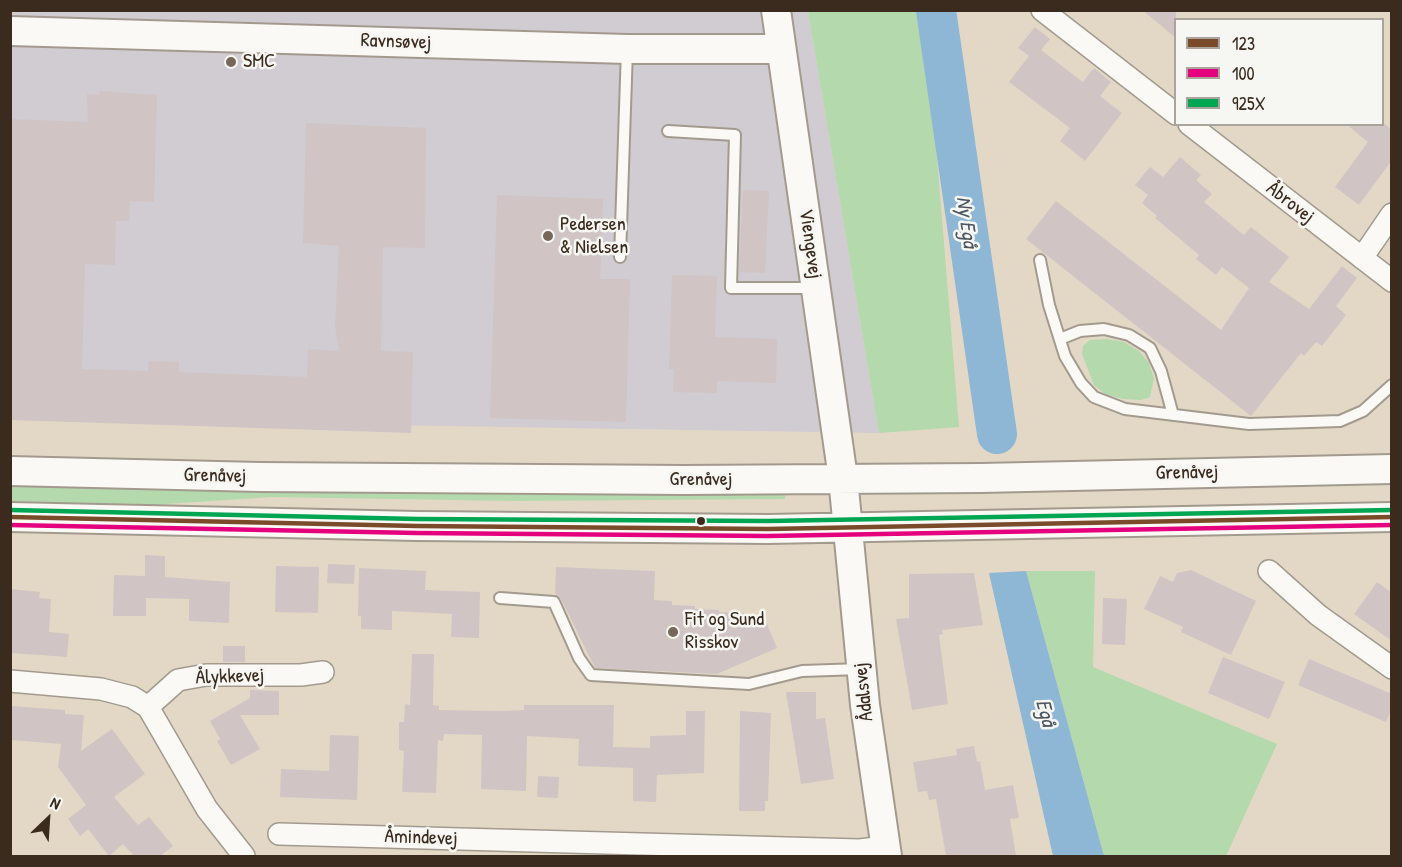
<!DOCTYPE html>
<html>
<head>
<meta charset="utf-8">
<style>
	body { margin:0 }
	#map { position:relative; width:1402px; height:867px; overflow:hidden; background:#e3d8c6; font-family:"Patrick Hand",sans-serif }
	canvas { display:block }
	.frame { position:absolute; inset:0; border:12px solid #3b2a1e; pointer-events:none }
	.legend { position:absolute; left:1174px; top:18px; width:210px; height:108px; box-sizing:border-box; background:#f6f6f2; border:2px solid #aba49d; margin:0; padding:8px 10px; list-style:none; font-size:18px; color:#3b2a1e }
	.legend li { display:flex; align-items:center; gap:12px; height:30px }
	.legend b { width:30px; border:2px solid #aba49d }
	.north { position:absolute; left:18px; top:789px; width:60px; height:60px; -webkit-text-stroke:4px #f6f6f2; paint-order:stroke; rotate:25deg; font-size:16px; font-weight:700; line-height:24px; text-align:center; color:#3b2a1e }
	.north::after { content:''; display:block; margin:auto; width:21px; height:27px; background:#3b2a1e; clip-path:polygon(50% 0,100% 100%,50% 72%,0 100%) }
</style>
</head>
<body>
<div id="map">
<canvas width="1402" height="867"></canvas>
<div class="frame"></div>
<ul class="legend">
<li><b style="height:8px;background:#7a4b2a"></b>123</li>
<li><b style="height:8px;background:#e5007d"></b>100</li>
<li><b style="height:8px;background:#00a651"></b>925X</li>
</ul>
<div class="north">N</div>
</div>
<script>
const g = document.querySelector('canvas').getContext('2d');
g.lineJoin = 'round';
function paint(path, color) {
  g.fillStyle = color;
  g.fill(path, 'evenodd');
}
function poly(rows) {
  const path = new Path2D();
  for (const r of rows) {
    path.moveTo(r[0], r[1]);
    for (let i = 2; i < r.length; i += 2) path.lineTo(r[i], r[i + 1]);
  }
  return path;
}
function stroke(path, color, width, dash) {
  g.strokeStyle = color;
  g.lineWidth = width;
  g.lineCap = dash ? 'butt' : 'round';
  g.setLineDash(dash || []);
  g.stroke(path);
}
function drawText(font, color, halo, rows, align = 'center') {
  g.font = font + ' "Patrick Hand",sans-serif';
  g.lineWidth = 5;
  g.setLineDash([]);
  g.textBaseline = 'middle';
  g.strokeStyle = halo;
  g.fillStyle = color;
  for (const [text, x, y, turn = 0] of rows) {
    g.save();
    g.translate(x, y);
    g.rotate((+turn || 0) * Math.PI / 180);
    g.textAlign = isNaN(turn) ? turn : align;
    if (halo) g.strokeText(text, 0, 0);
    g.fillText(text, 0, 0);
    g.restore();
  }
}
const industrial = poly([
	[11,11,808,11,879,433,11,419]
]);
const green = poly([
	[808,11,925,11,959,427,879,433],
	[1107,339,1124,342,1139,351,1149,363,1154,378,1150,397,1141,400,1123,399,1105,394,1094,385,1082,354,1083,346,1090,340],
	[11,483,785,494,785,499,514,501,272,497,151,505,77,505,11,504],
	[1026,571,1095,571,1093,667,1277,744,1226,856,1104,856]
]);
const water = poly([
	[1026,571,1104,856,1053,856,989,573]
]);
const river = poly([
	[936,10,997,434]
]);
const building = poly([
	[1142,10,1176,10,1176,38],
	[1035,27,1050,39,1041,50,1083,82,1094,68,1111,82,1100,96,1122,113,1085,161,1060,141,1070,128,1009,82,1029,56,1018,48],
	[100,91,157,95,154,202,130,201,129,221,116,221,115,265,85,264,82,369,148,371,149,361,179,362,179,372,307,377,308,349,339,351,335,326,339,246,303,243,306,123,426,128,425,248,383,247,381,351,413,352,411,433,10,420,10,119,88,122,87,94,99,95],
	[1346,124,1385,124,1392,130,1392,160,1359,205,1335,187,1368,142],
	[1180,157,1201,175,1196,180,1212,194,1204,202,1244,235,1251,227,1289,257,1269,282,1309,309,1342,266,1357,278,1336,306,1346,315,1322,346,1316,342,1304,356,1301,353,1251,416,1026,239,1056,201,1221,330,1249,288,1222,267,1216,275,1196,259,1199,255,1155,218,1157,216,1142,203,1148,195,1135,185,1150,167,1163,177],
	[743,190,769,191,765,273,739,272],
	[497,195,603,199,600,279,630,279,626,422,490,418],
	[672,275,717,276,715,337,777,339,776,383,717,381,717,393,673,392,674,369,669,369],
	[145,555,165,556,165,577,230,582,229,623,189,621,189,599,146,598,146,616,113,616,114,575,145,576],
	[328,564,355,565,354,584,327,583],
	[276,566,319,567,318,613,275,612],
	[556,567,655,571,654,600,672,601,672,605,695,606,695,609,719,610,719,612,745,613,745,617,764,617,777,648,717,674,595,668,561,599,555,593],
	[359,568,426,571,425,590,480,592,479,638,451,637,452,614,392,611,392,630,361,629,361,616,358,616],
	[1191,570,1256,601,1231,655,1181,632,1183,627,1144,609,1160,576,1173,582,1177,573],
	[974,573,983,625,942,630,943,634,939,635,948,704,912,710,896,619,909,618,909,574],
	[1377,582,1392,593,1392,641,1354,614],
	[10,589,40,592,39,598,51,599,49,632,69,634,67,657,10,653],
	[1103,598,1127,599,1125,645,1102,644],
	[223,646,245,646,245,662,223,662],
	[412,654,434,654,433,705,439,706,439,710,500,711,524,710,524,705,614,705,613,747,650,748,650,736,686,735,686,711,705,711,704,773,657,775,656,802,633,801,633,768,578,766,579,739,527,736,526,791,481,789,482,735,444,734,443,741,438,740,436,793,402,792,404,751,399,750,399,722,404,722,405,704,410,705],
	[1223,657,1285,682,1269,719,1208,693],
	[1309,659,1392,694,1392,708,1386,722,1298,685],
	[250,690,279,691,279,715,240,715,260,749,231,765,217,741,220,739,210,721,250,698],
	[786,692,816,692,816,719,825,718,834,779,801,784],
	[10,706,65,710,65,714,84,715,81,751,112,729,145,774,114,797,138,825,149,817,173,846,160,856,134,856,123,844,109,856,88,829,80,836,68,819,86,805,58,767,61,744,10,740],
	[740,711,771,713,768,801,765,801,765,811,739,811],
	[330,735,359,736,357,800,280,797,281,769,329,771],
	[974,746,977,762,980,761,985,790,1013,785,1019,818,1010,819,1016,856,946,856,936,799,929,800,927,791,918,792,913,762,957,755,956,749],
	[538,776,559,777,558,798,537,797]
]);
const lane = poly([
	[668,131,735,135,731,288,813,288],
	[620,257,627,49],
	[1040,260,1049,305,1065,356,1081,383,1094,397,1125,409,1249,424,1340,421,1363,411,1392,385],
	[1060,339,1080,331,1104,329,1129,335,1150,348,1161,371,1173,415],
	[500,598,554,602,579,658,591,675,749,684,802,671,861,669]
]);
const street = poly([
	[1042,10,1176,114],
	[1189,124,1392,281],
	[1362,258,1392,214],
	[1269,571,1318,615,1392,668],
	[10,681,101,689,132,697,148,707,207,809,244,856],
	[148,707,178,680,206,675,301,675,323,672],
	[279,834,859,850,886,847]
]);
const secondary = poly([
	[776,10,843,478,865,705,887,856],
	[10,31,627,49,781,49],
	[10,471,259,477,685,480,981,478,1392,469],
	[10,517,417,526,768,529,1392,517]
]);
const bus1 = poly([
	[10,517,417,526,768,529,1392,517]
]);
const bus2 = poly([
	[10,525,417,533,768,536,1392,525]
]);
const bus3 = poly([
	[10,510,417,519,768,521,1392,510]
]);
const markers = [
	[231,62,6,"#766759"],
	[548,236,6,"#766759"],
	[701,521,5,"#3b2a1e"],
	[673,632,6,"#766759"]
];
const streetNames = [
	["Ravnsøvej",396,42,2],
	["Åbrovej",1290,203,38],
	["Viengevej",810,244,82],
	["Grenåvej",1187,473,-1],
	["Grenåvej",215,476,1],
	["Grenåvej",701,480],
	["Ålykkevej",230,677,-2],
	["Ådalsvej",864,692,-96],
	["Åmindevej",421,838,2]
];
const poiNames = [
	["SMC",243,62],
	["Pedersen",560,225],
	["& Nielsen",560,248],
	["Fit og Sund",685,620],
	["Risskov",685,643]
];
const waterNames = [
	["Ny Egå",966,222,82],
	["Egå",1045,713,75]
];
paint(industrial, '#d1cbd2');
paint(green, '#b3d9ac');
paint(water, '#8eb6d5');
stroke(river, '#8eb6d5', 40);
paint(building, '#d0c5c4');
stroke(lane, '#a39a8e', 14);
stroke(street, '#a39a8e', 24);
stroke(secondary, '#a39a8e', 32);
stroke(lane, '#fbf9f6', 10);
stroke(street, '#fbf9f6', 21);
stroke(secondary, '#fbf9f6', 28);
stroke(bus1, '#7a4b2a', 4.5);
stroke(bus2, '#e5007d', 4.5);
stroke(bus3, '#00a651', 4.5);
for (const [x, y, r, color] of markers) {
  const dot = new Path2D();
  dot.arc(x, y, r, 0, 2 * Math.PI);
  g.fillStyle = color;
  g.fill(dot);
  stroke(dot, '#f6f6f2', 2);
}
drawText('20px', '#3b2a1e', '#f6f6f2', streetNames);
drawText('20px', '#3b2a1e', '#f6f6f2', poiNames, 'left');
drawText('italic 21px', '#4b5660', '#f6f6f2', waterNames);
</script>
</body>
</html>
